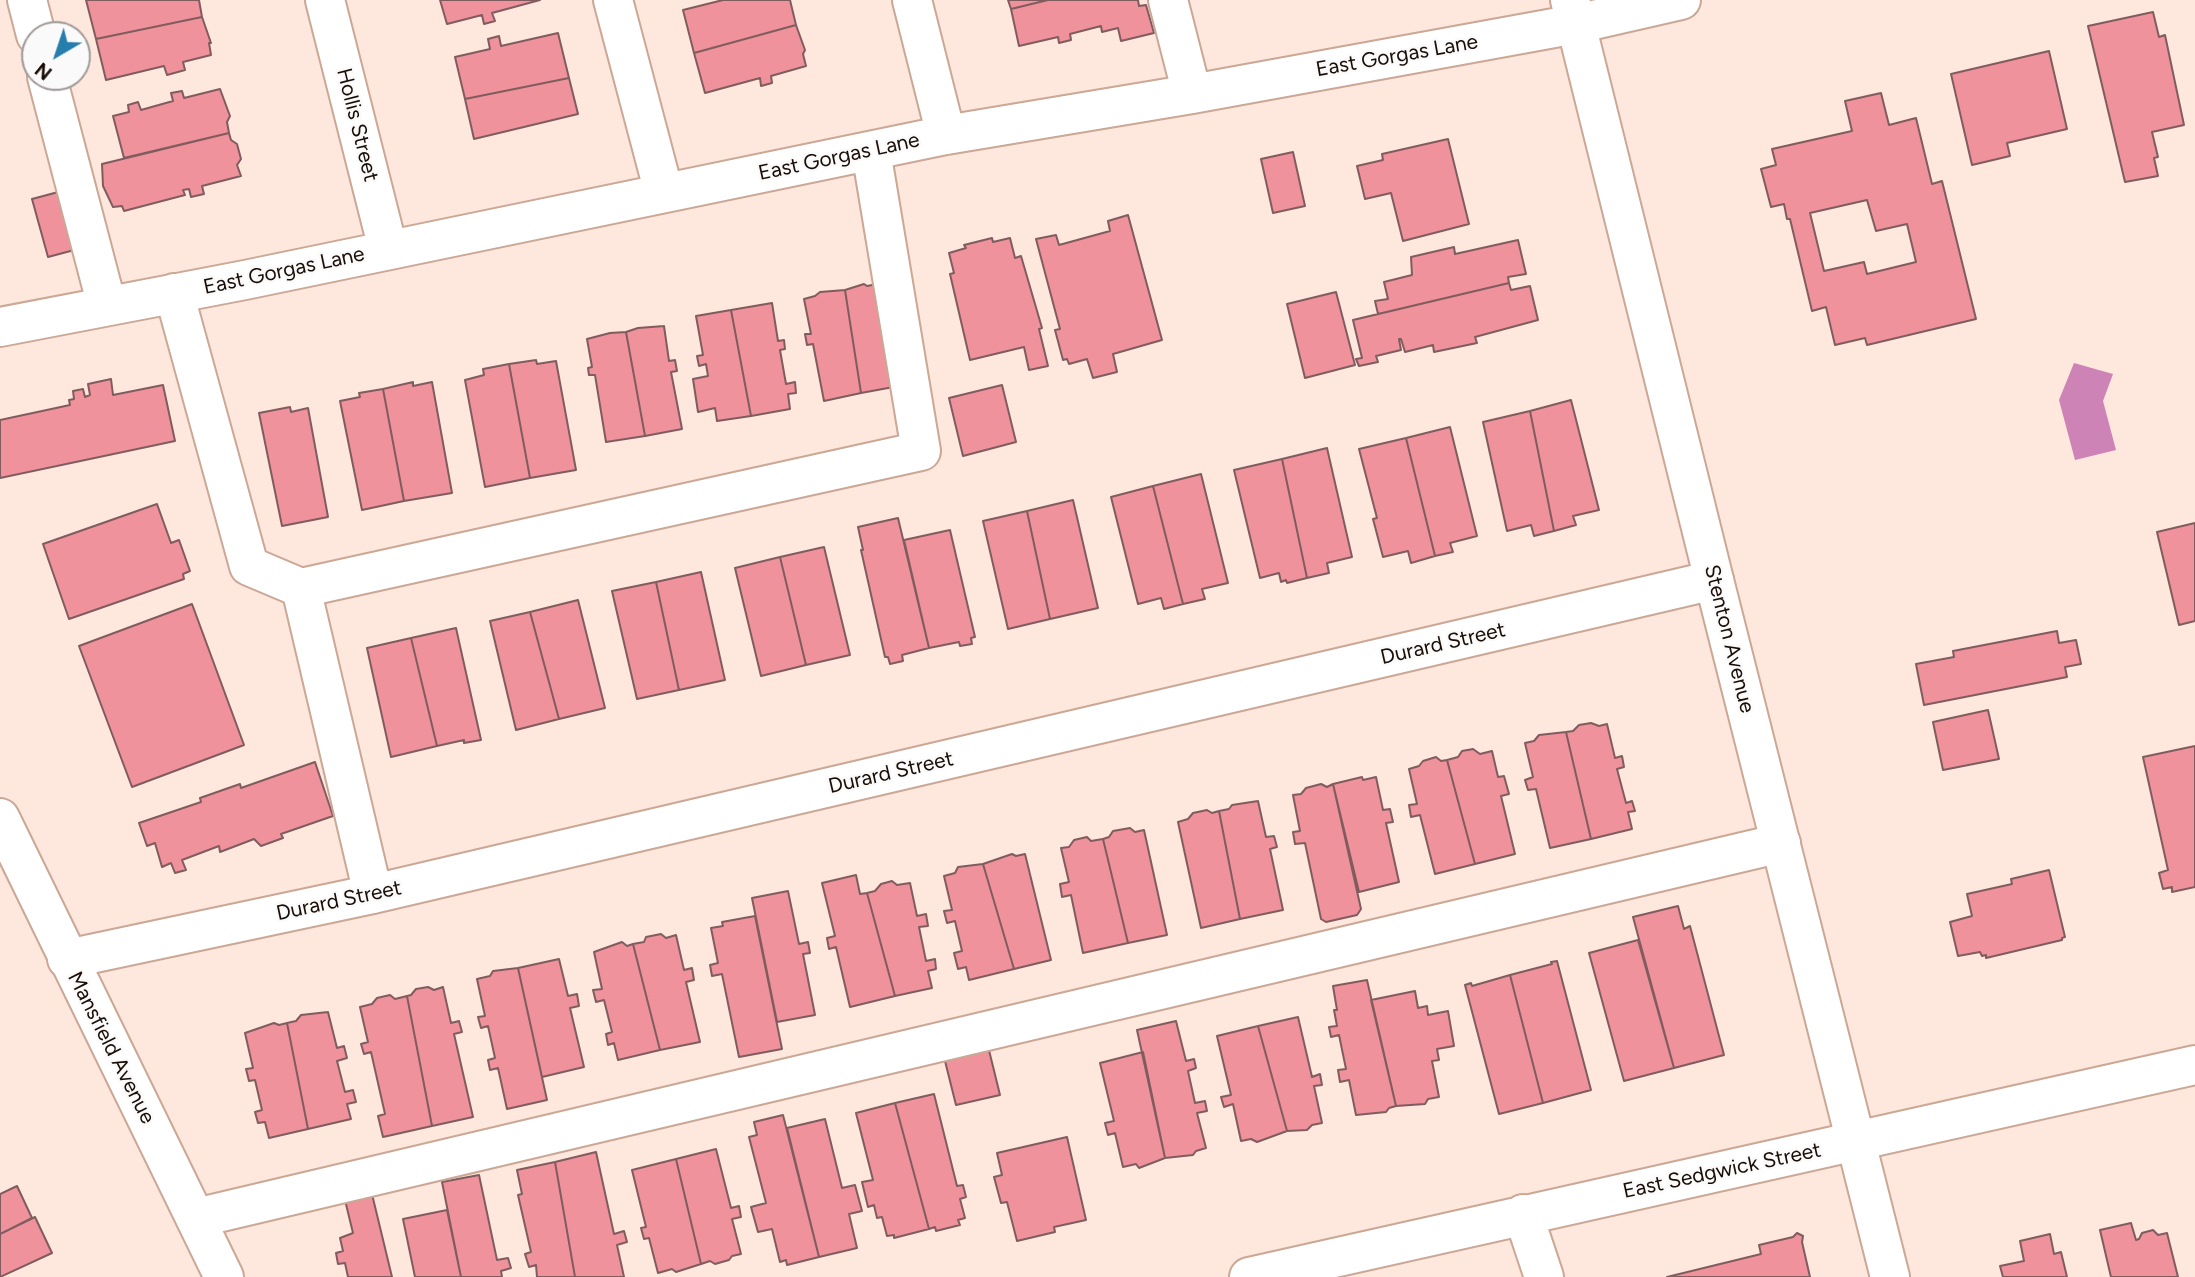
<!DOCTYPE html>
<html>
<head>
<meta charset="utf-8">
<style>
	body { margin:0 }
	#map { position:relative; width:2195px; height:1277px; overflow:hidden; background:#fee7dc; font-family:Figtree,sans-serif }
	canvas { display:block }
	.north { position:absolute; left:21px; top:21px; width:70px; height:70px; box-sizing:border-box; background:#fafafa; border:2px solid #a09b99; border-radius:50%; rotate:219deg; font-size:19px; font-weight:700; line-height:28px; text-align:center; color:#190d07 }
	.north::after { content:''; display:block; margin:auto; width:24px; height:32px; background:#267ead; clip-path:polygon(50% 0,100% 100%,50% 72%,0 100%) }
</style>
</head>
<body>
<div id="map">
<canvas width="2195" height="1277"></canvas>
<div class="north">N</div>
</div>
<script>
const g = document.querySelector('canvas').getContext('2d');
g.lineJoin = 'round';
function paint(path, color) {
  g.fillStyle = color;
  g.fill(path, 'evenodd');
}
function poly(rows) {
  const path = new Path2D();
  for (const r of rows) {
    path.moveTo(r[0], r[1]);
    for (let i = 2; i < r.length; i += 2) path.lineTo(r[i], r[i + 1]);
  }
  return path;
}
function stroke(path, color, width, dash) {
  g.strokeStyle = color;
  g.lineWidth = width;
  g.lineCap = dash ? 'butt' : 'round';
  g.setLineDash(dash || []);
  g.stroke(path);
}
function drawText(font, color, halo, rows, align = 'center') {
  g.font = font + ' Figtree,sans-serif';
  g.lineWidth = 5;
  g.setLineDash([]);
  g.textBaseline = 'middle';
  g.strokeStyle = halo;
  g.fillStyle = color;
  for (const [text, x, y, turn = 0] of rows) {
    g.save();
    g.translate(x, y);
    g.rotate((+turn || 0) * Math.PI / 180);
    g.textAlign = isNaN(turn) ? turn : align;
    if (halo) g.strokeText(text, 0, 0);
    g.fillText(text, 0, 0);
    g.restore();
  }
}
const water = poly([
	[2074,363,2113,374,2103,401,2116,450,2075,460,2059,400]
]);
const building = poly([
	[86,0,199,0,202,17,96,39,86,0],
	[440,0,540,0,492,13,495,21,484,24,482,15,447,24,440,0],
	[723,0,790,0,796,25,694,53,683,10,723,0],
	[1008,0,1048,0,1011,9,1008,0],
	[1048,0,1138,0,1139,6,1146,5,1154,33,1121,41,1118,28,1102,32,1101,26,1070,34,1071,40,1059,43,1058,37,1019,46,1011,9,1048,0],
	[2153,12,2159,37,2165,35,2184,125,2152,132,2158,157,2154,158,2158,176,2125,182,2088,26,2153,12],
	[202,17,211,43,209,43,211,55,183,62,185,70,167,75,164,66,106,80,96,39,202,17],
	[796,25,805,50,803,54,806,66,771,76,772,83,761,86,760,78,705,93,694,53,796,25],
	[558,33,569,78,465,99,455,57,490,49,488,39,499,36,501,46,558,33],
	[2049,51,2067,129,2007,143,2010,156,1972,165,1951,74,2049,51],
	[569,78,578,114,474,139,465,99,569,78],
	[220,89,230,116,227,122,229,133,124,158,113,116,129,112,128,105,138,102,141,110,173,101,171,93,182,91,184,98,220,89],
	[1881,93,1889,125,1916,118,1932,184,1942,181,1976,319,1867,345,1865,338,1835,345,1826,307,1812,311,1790,219,1787,219,1784,204,1771,207,1761,169,1776,165,1772,149,1852,131,1845,101,1881,93],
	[1867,200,1876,231,1907,224,1916,262,1867,274,1864,262,1824,271,1810,213,1867,200],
	[229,133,231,140,237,144,241,159,237,165,241,176,202,186,204,194,191,197,189,189,183,190,185,195,124,211,122,206,113,207,103,186,102,164,229,133],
	[1448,139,1469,224,1403,241,1391,193,1365,199,1357,166,1383,160,1382,154,1448,139],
	[1293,152,1305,206,1273,213,1261,159,1293,152],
	[62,191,78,249,48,257,32,199,62,191],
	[1128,215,1162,340,1113,354,1117,372,1093,378,1087,359,1069,364,1067,359,1063,360,1055,330,1060,329,1036,239,1056,235,1059,245,1110,231,1108,221,1128,215],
	[992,238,993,242,1010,238,1015,258,1021,256,1042,328,1039,329,1048,366,1029,370,1024,347,970,360,950,274,954,273,949,253,966,248,964,245,992,238],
	[1518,240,1526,274,1508,277,1509,283,1378,314,1375,301,1388,299,1384,282,1412,275,1411,257,1454,247,1455,254,1518,240],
	[1509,283,1511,290,1530,286,1538,320,1475,337,1477,343,1434,352,1433,345,1405,352,1401,339,1399,339,1401,350,1376,356,1378,362,1359,366,1356,359,1362,358,1353,320,1509,283],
	[864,284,867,286,878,284,899,386,861,393,845,290,864,284],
	[845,290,861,393,824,401,813,344,807,345,805,334,811,334,804,299,815,296,820,292,845,290],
	[1336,292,1355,365,1305,378,1287,304,1336,292],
	[772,303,778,341,784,340,785,349,780,350,786,384,795,382,796,393,788,394,790,409,751,416,731,310,772,303],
	[731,310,751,416,717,421,715,408,698,412,693,379,708,376,706,364,699,366,697,356,703,355,696,316,731,310],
	[664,326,669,361,675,360,677,371,671,372,682,429,645,436,626,332,638,328,664,326],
	[626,332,645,436,606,442,595,375,589,375,588,368,592,367,587,339,610,333,626,332],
	[536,360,537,364,556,361,576,470,530,478,509,364,536,360],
	[509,364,530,478,485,487,465,380,484,375,483,369,509,364],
	[111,379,113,395,163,385,175,441,0,478,0,420,70,405,69,400,74,399,73,391,83,389,85,397,90,395,88,384,111,379],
	[413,382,413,386,432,382,452,493,404,501,383,389,413,382],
	[1002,385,1016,442,963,456,949,398,1002,385],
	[383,389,404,501,362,510,340,401,360,397,359,393,383,389],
	[1571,400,1599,510,1573,516,1576,525,1554,531,1530,411,1571,400],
	[290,407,291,412,308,408,328,517,282,526,259,413,290,407],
	[1530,411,1554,531,1534,536,1531,525,1507,531,1483,422,1530,411],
	[1450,427,1477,536,1450,543,1453,552,1435,556,1406,438,1450,427],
	[1406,438,1435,556,1411,563,1408,551,1383,557,1373,519,1377,518,1359,449,1406,438],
	[1327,448,1352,557,1327,563,1329,573,1307,578,1282,459,1327,448],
	[1282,459,1307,578,1287,583,1286,580,1281,582,1279,573,1260,578,1234,470,1282,459],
	[1201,474,1228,583,1202,589,1205,599,1183,604,1153,486,1201,474],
	[1153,486,1183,604,1164,609,1161,598,1138,604,1111,497,1153,486],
	[1073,500,1098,608,1050,619,1027,511,1073,500],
	[157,504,171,543,179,540,190,571,183,574,184,579,69,619,43,544,157,504],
	[1027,511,1050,619,1008,629,983,521,1027,511],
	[898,518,929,648,902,655,903,661,890,664,888,657,885,657,861,550,863,550,858,527,898,518],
	[2195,523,2195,621,2179,625,2157,532,2195,523],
	[950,530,975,637,971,638,972,644,960,646,959,642,929,648,904,540,950,530],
	[824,547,850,655,806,665,780,557,824,547],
	[780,557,806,665,761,676,735,568,780,557],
	[701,572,725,680,679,690,656,582,701,572],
	[656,582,679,690,637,699,612,591,656,582],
	[578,600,605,708,559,719,530,612,578,600],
	[192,604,244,745,132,787,79,646,192,604],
	[530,612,559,719,516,730,490,621,530,612],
	[456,628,481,740,464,743,464,740,437,746,411,638,456,628],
	[2057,631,2059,643,2076,640,2081,664,2065,667,2067,677,1924,705,1916,664,1954,657,1953,651,2057,631],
	[411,638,437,746,391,757,367,648,411,638],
	[1988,710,1999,759,1943,770,1933,722,1988,710],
	[1591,723,1599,726,1607,724,1615,758,1622,756,1624,767,1617,769,1626,803,1632,801,1635,811,1628,812,1632,829,1591,839,1566,732,1573,731,1579,725,1591,723],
	[1566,732,1591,839,1550,848,1536,789,1528,790,1525,780,1533,777,1525,743,1534,741,1539,735,1566,732],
	[2195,746,2195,887,2172,892,2172,887,2163,889,2159,873,2168,870,2143,757,2195,746],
	[1473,749,1480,754,1492,751,1498,777,1504,776,1509,794,1501,796,1515,854,1475,864,1447,760,1458,757,1462,751,1473,749],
	[1436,757,1441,761,1447,760,1475,864,1435,874,1420,815,1411,817,1409,805,1417,804,1409,769,1419,766,1423,761,1436,757],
	[315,762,333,816,281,834,283,838,261,846,254,839,220,852,219,846,182,860,186,870,175,873,171,863,162,867,155,843,147,846,139,823,201,802,200,798,240,784,241,788,315,762],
	[1362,777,1363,780,1376,777,1383,810,1390,809,1393,822,1386,823,1399,882,1359,892,1333,784,1362,777],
	[1321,784,1327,787,1333,784,1361,909,1357,915,1326,922,1321,919,1305,843,1295,844,1293,832,1300,831,1293,795,1301,794,1306,788,1321,784],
	[1258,801,1266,837,1274,836,1277,847,1270,849,1283,910,1240,919,1219,811,1229,809,1232,805,1258,801],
	[1207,810,1212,813,1219,811,1240,919,1201,928,1178,822,1188,819,1193,813,1207,810],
	[1130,828,1135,832,1144,830,1167,935,1128,943,1103,839,1109,837,1113,831,1130,828],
	[1087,837,1091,841,1103,839,1128,943,1083,953,1071,895,1062,897,1060,884,1069,882,1061,848,1069,847,1074,840,1087,837],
	[1012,854,1016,856,1025,854,1051,960,1014,969,983,864,1012,854],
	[983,864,1014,969,969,980,966,967,958,969,954,953,962,951,955,921,947,923,944,911,952,910,944,876,955,873,958,867,983,864],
	[2049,870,2065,937,2062,938,2062,940,1986,958,1986,955,1982,956,1980,952,1958,956,1950,922,1972,916,1967,894,2012,884,2011,879,2049,870],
	[856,875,860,894,867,893,895,996,850,1007,836,947,829,949,827,938,835,936,822,883,856,875],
	[892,881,897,885,910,883,917,916,926,914,928,926,919,927,926,961,935,959,936,969,928,971,932,988,895,996,867,893,875,891,881,884,892,881],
	[788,891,799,944,808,942,810,953,803,954,815,1015,777,1022,752,898,788,891],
	[1678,906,1684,929,1690,926,1724,1055,1674,1068,1633,917,1678,906],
	[755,916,782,1049,739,1057,722,974,712,976,710,965,718,963,711,928,723,926,722,922,755,916],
	[661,934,666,938,676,935,684,970,692,968,694,980,686,982,700,1042,660,1050,633,944,644,942,646,937,661,934],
	[1638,940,1674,1068,1624,1081,1589,953,1638,940],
	[622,942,627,946,633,944,660,1050,618,1060,614,1043,608,1045,606,1034,612,1032,604,1000,596,1002,593,990,602,989,594,952,622,942],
	[559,959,568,996,577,994,579,1006,570,1008,584,1067,542,1077,518,968,559,959],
	[1557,961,1591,1090,1543,1103,1510,975,1552,964,1551,962,1557,961],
	[518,968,547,1100,507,1109,498,1068,490,1070,488,1060,495,1058,488,1026,481,1028,478,1017,485,1016,477,979,490,976,493,971,518,968],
	[1510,975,1543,1103,1499,1114,1465,985,1471,983,1472,986,1510,975],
	[1367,980,1396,1106,1389,1108,1386,1112,1356,1115,1349,1080,1340,1082,1338,1070,1346,1069,1339,1035,1331,1037,1329,1027,1337,1026,1334,1010,1337,1010,1333,986,1367,980],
	[428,987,434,990,443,987,451,1023,459,1021,462,1032,454,1034,473,1117,432,1126,407,996,411,995,416,989,428,987],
	[1415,991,1418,1008,1427,1006,1428,1015,1448,1011,1454,1046,1437,1049,1439,1060,1432,1061,1439,1097,1428,1099,1425,1104,1396,1106,1371,1000,1415,991],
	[390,995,395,999,407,996,432,1126,383,1137,378,1116,385,1114,371,1052,364,1054,361,1044,368,1042,360,1007,372,1004,377,998,390,995],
	[328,1012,337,1048,344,1046,347,1058,337,1061,345,1092,353,1090,356,1102,347,1104,351,1119,308,1129,287,1023,296,1021,301,1015,328,1012],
	[1298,1017,1312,1077,1320,1074,1322,1085,1314,1086,1322,1123,1312,1125,1307,1130,1287,1131,1258,1026,1298,1017],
	[1176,1021,1186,1061,1194,1059,1196,1068,1188,1071,1195,1103,1205,1101,1207,1111,1197,1113,1206,1148,1196,1151,1193,1155,1165,1158,1137,1030,1176,1021],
	[274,1023,279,1025,287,1023,308,1129,269,1138,265,1122,258,1123,255,1112,262,1110,255,1080,249,1081,246,1069,253,1068,245,1033,274,1023],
	[1258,1026,1287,1131,1257,1142,1251,1139,1241,1141,1233,1104,1224,1107,1221,1097,1231,1095,1217,1036,1258,1026],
	[986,1038,1000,1095,956,1105,942,1049,986,1038],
	[1143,1052,1165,1158,1139,1168,1136,1164,1123,1167,1115,1133,1108,1135,1105,1123,1114,1121,1100,1063,1143,1052],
	[934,1094,957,1186,963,1185,966,1197,960,1199,965,1218,958,1220,960,1225,936,1231,935,1227,929,1229,895,1103,934,1094],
	[895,1103,929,1229,894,1238,894,1235,887,1236,882,1217,877,1218,874,1205,868,1207,862,1182,873,1180,856,1113,895,1103],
	[783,1115,819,1257,787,1265,786,1260,780,1262,772,1229,758,1232,751,1207,766,1203,749,1137,757,1135,754,1122,783,1115],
	[825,1119,842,1188,855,1185,862,1211,849,1214,857,1248,819,1257,787,1128,825,1119],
	[1067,1137,1086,1220,1054,1227,1055,1232,1017,1241,1007,1202,1001,1203,994,1177,1002,1175,997,1153,1067,1137],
	[716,1149,731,1208,739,1206,741,1217,732,1219,741,1254,732,1256,729,1260,715,1264,710,1261,701,1264,676,1159,716,1149],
	[596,1152,614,1234,624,1231,627,1242,617,1245,624,1277,575,1277,555,1162,596,1152],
	[676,1159,701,1264,676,1272,672,1269,658,1273,649,1238,644,1239,641,1228,646,1227,632,1170,676,1159],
	[555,1162,575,1277,537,1277,536,1265,529,1267,525,1254,531,1252,518,1195,522,1194,517,1170,555,1162],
	[479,1175,497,1260,508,1258,511,1268,501,1271,502,1277,461,1277,442,1182,479,1175],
	[17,1186,32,1218,0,1234,0,1194,17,1186],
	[371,1190,392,1277,348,1277,345,1263,338,1264,336,1253,343,1251,340,1238,353,1233,344,1196,371,1190],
	[447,1210,461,1277,415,1277,403,1219,447,1210],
	[35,1217,52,1253,0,1277,0,1234,35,1217],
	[2131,1223,2136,1240,2139,1239,2142,1233,2153,1230,2158,1235,2167,1233,2178,1277,2111,1277,2100,1230,2131,1223],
	[1797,1233,1803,1236,1802,1242,1810,1277,1667,1277,1761,1254,1759,1245,1793,1237,1797,1233],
	[2050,1234,2054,1254,2061,1252,2067,1277,2003,1277,2000,1266,2024,1261,2020,1241,2050,1234]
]);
const minor = poly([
	[27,0,36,35],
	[325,0,388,249],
	[613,0,664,193],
	[912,0,946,135],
	[1168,0,1192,94],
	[47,77,107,306],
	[174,293,249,566,301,588],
	[0,327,245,280,946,135,1192,94,1576,24,1681,0],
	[0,818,224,1277],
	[373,894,301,588,921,451,871,151],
	[67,959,373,894,1714,580],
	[1523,1214,1544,1277],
	[196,1218,1781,843],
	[1249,1277,2195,1065]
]);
const major = poly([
	[1570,0,1714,580,1890,1277]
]);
const streetNames = [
	["East Gorgas Lane",1397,56,-10],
	["Hollis Street",357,125,76],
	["East Gorgas Lane",839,157,-12],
	["East Gorgas Lane",284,271,-12],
	["Stenton Avenue",1729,639,76],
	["Durard Street",1443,644,-13],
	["Durard Street",891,773,-13],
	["Durard Street",339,901,-12],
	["Mansfield Avenue",111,1048,63],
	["East Sedgwick Street",1722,1171,-12]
];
paint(water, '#cd83b6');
paint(building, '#ef929c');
stroke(building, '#805c5f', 2);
stroke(minor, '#cba796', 42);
stroke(major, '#cba796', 42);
stroke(minor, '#fff', 38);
stroke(major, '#fff', 38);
drawText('21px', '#190d07', '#fafafa', streetNames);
</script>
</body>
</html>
